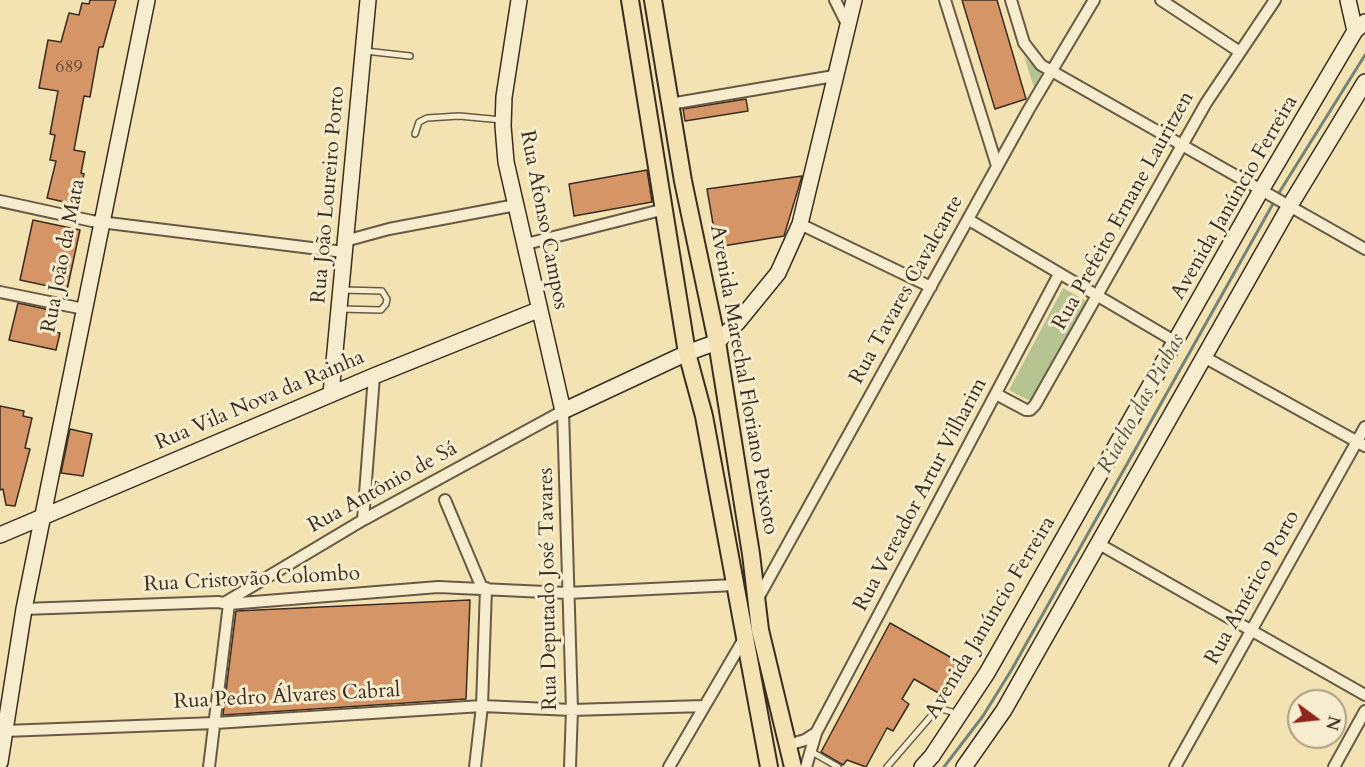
<!DOCTYPE html>
<html>
<head>
<meta charset="utf-8">
<style>
	body { margin:0 }
	#map { position:relative; width:1365px; height:767px; overflow:hidden; background:#f3e2b2; font-family:Cardo,serif }
	canvas { display:block }
	.north { position:absolute; left:1287px; top:689px; width:60px; height:60px; box-sizing:border-box; background:#f7eccd; border:2px solid #aba088; border-radius:50%; rotate:105deg; font-size:16px; font-weight:700; line-height:24px; text-align:center; color:#3a2d21 }
	.north::after { content:''; display:block; margin:auto; width:21px; height:27px; background:#8f2418; clip-path:polygon(50% 0,100% 100%,50% 72%,0 100%) }
</style>
</head>
<body>
<div id="map">
<canvas width="1365" height="767"></canvas>
<div class="north">N</div>
</div>
<script>
const g = document.querySelector('canvas').getContext('2d');
g.lineJoin = 'round';
function paint(path, color) {
  g.fillStyle = color;
  g.fill(path, 'evenodd');
}
function poly(rows) {
  const path = new Path2D();
  for (const r of rows) {
    path.moveTo(r[0], r[1]);
    for (let i = 2; i < r.length; i += 2) path.lineTo(r[i], r[i + 1]);
  }
  return path;
}
function stroke(path, color, width, dash) {
  g.strokeStyle = color;
  g.lineWidth = width;
  g.lineCap = dash ? 'butt' : 'round';
  g.setLineDash(dash || []);
  g.stroke(path);
}
function drawText(font, color, halo, rows, align = 'center') {
  g.font = font + ' Cardo,serif';
  g.lineWidth = 6;
  g.setLineDash([]);
  g.textBaseline = 'middle';
  g.strokeStyle = halo;
  g.fillStyle = color;
  for (const [text, x, y, turn = 0] of rows) {
    g.save();
    g.translate(x, y);
    g.rotate((+turn || 0) * Math.PI / 180);
    g.textAlign = isNaN(turn) ? turn : align;
    if (halo) g.strokeText(text, 0, 0);
    g.fillText(text, 0, 0);
    g.restore();
  }
}
const green = poly([
	[1024,57,1042,73,1034,87],
	[1063,288,1086,301,1032,402,1009,390]
]);
const stream = poly([
	[1277,196,1365,55],
	[944,767,983,716,1012,669,1274,202]
]);
const building = poly([
	[90,0,116,0,103,47,99,47,90,97,84,96,74,150,85,152,81,173,84,174,77,205,47,198,56,161,50,160,55,135,50,134,58,91,39,88,48,40,61,42,69,13,79,15,82,3,89,4,90,0],
	[962,0,997,0,1026,99,995,109,962,0],
	[746,99,748,111,685,121,683,109,746,99],
	[647,170,652,202,574,216,569,184,647,170],
	[802,176,784,236,717,247,707,189,802,176],
	[33,220,80,230,67,290,20,280,33,220],
	[18,303,59,312,55,332,60,333,56,350,9,340,18,303],
	[0,406,24,411,23,416,32,418,25,448,30,449,15,506,6,505,3,489,0,490,0,406],
	[70,429,92,434,83,476,61,473,70,429],
	[470,600,466,699,223,715,236,611,470,600],
	[890,623,959,662,942,695,914,679,902,699,909,704,893,731,887,728,866,767,847,760,843,765,821,752,890,623]
]);
const lane = poly([
	[365,51,410,56],
	[415,134,419,122,427,118,459,116,502,120],
	[339,309,381,310,386,304,387,299,382,291,342,290],
	[812,752,838,767],
	[887,767,938,708,959,714]
]);
const street = poly([
	[835,0,847,24],
	[945,0,997,166],
	[1011,0,1024,43,1041,65,1365,249],
	[1161,0,1240,52],
	[670,104,834,76],
	[0,201,92,221,344,252],
	[969,220,1176,342],
	[800,224,931,287],
	[345,241,389,229,516,205],
	[526,244,665,209],
	[0,292,84,309],
	[1204,357,1365,446],
	[996,394,1026,410,1030,410,1035,405,1206,103,1275,0],
	[445,500,482,588],
	[363,520,374,376],
	[1099,544,1365,695],
	[757,600,1029,109,1094,0],
	[224,603,363,520,563,411,572,710,570,767],
	[24,609,218,602,229,604,438,587,567,593,735,585],
	[5,731,215,723,482,706,572,710,704,706],
	[791,744,805,740,816,733],
	[209,767,229,604],
	[475,767,482,706,486,588],
	[669,767,745,637],
	[806,767,816,733,1059,274],
	[1175,767,1365,427],
	[1334,767,1365,711]
]);
const secondary = poly([
	[519,0,504,97,503,126,506,162,563,411,687,353,717,342,738,322,778,273,800,224,854,0],
	[1348,0,1355,31],
	[331,394,368,0],
	[0,535,374,376,538,310],
	[0,762,24,609,147,0],
	[922,767,932,756,987,673,1260,192,1355,31,1365,22],
	[964,767,1004,710,1289,207,1365,82]
]);
const primary = poly([
	[630,0,687,353,704,416,769,767],
	[653,0,683,181,717,342,751,554,760,630,793,767]
]);
const numberNames = [
	["689",69,68]
];
const streetNames = [
	["Rua João Loureiro Porto",329,195,-85],
	["Avenida Janúncio Ferreira",1235,198,-60],
	["Rua Prefeito Ernane Lauritzen",1124,211,-61],
	["Rua Afonso Campos",543,220,79],
	["Rua João da Mata",64,256,-79],
	["Rua Tavares Cavalcante",907,290,-61],
	["Avenida Marechal Floriano Peixoto",743,380,80],
	["Rua Vila Nova da Rainha",260,401,-23],
	["Rua Antônio de Sá",383,488,-29],
	["Rua Vereador Artur Vilharim",921,495,-62],
	["Rua Cristovão Colombo",252,580,-3],
	["Rua Américo Porto",1253,588,-61],
	["Rua Deputado José Tavares",549,589,-91],
	["Avenida Janúncio Ferreira",991,618,-59],
	["Rua Pedro Álvares Cabral",287,697,-3]
];
const waterNames = [
	["Riacho das Piabas",1142,404,-61]
];
paint(green, '#b5c490');
stroke(stream, '#758377', 3);
paint(building, '#d59567');
stroke(building, '#3a2d21', 1.5);
stroke(lane, '#685a45', 8);
stroke(street, '#685a45', 14);
stroke(secondary, '#3a2d21', 18);
stroke(primary, '#3a2d21', 20);
stroke(lane, '#f7eccd', 5);
stroke(street, '#f7eccd', 10);
stroke(secondary, '#f7eccd', 15);
stroke(primary, '#f3e2b2', 16);
drawText('18px', '#614732', null, numberNames);
drawText('21px', '#3a2d21', '#f7eccd', streetNames);
drawText('italic 22px', '#525145', '#f7eccd', waterNames);
</script>
</body>
</html>
